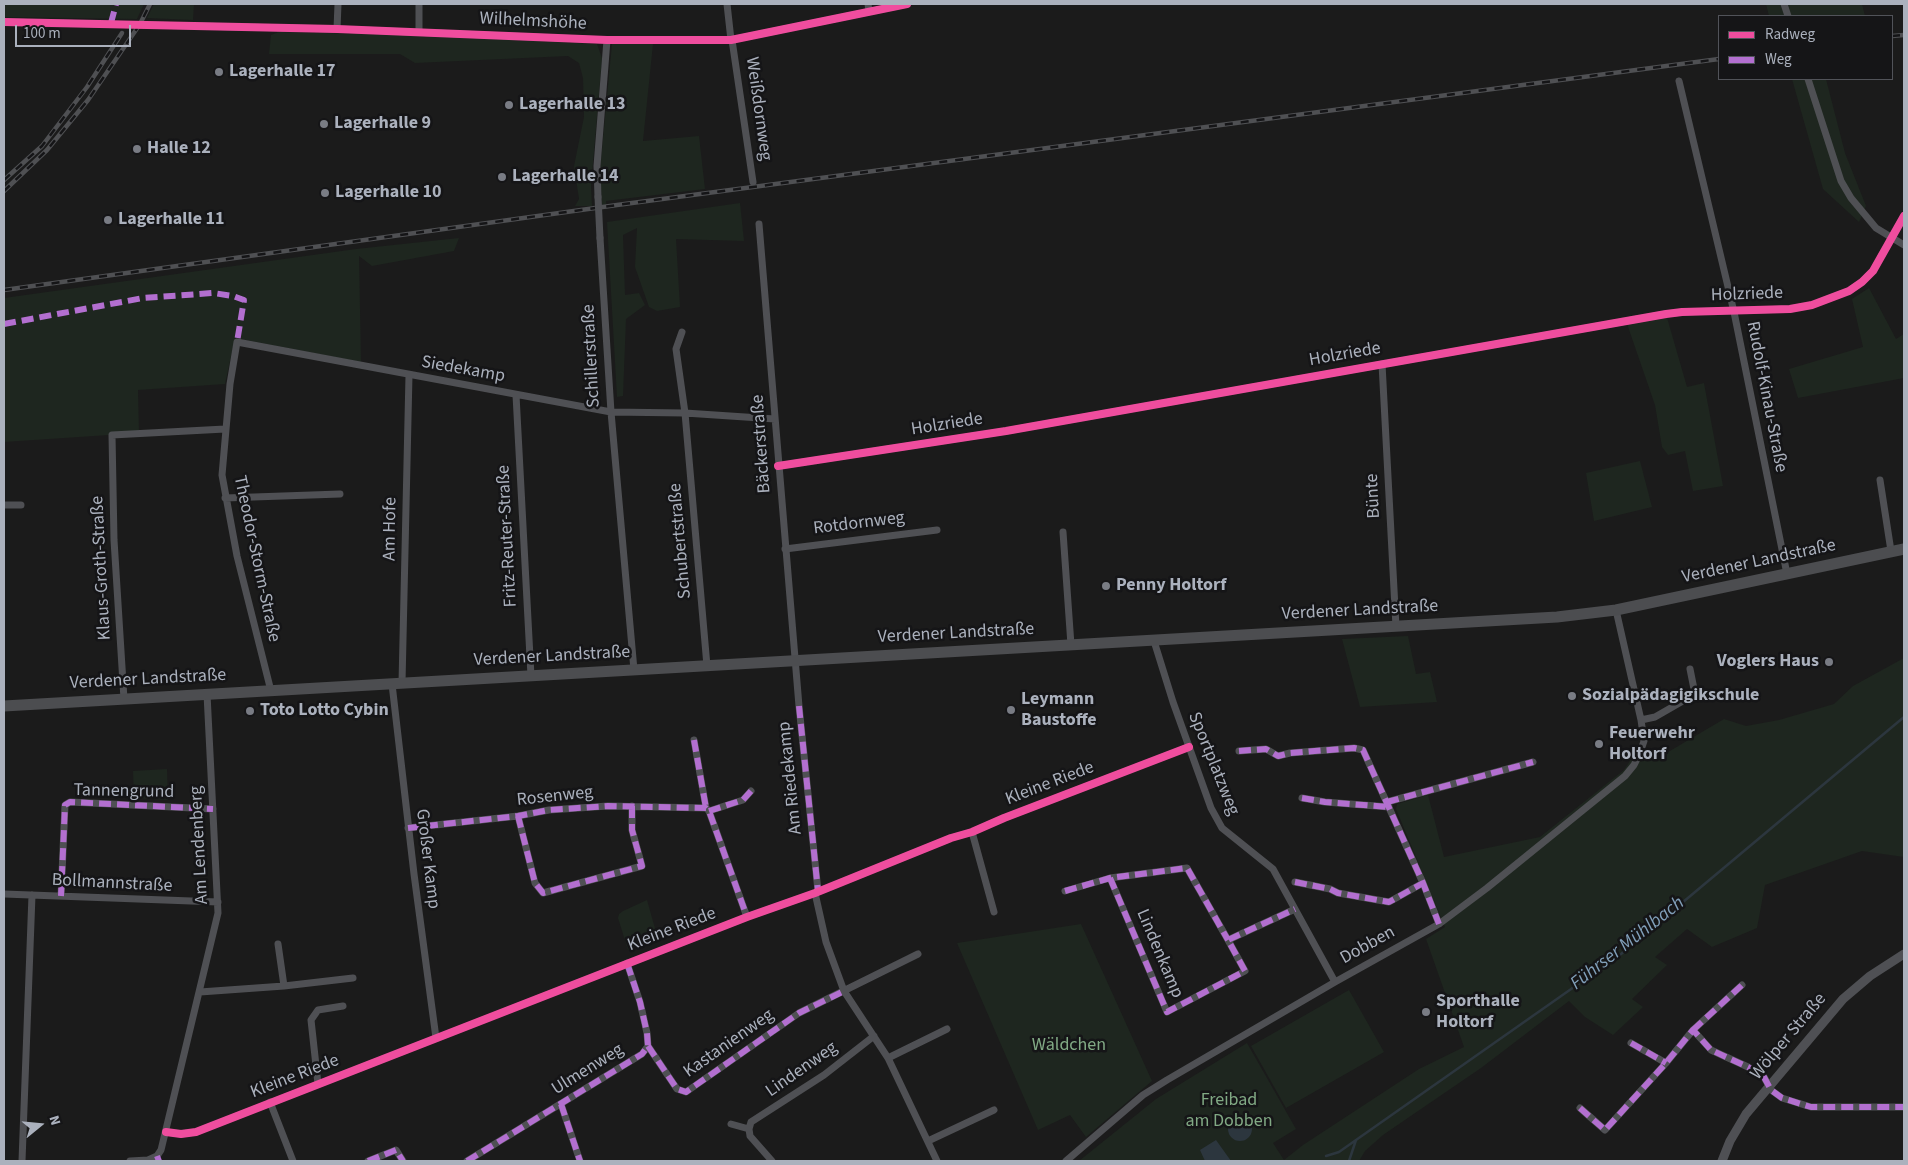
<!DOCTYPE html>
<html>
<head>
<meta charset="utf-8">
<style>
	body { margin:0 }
	#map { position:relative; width:1908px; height:1165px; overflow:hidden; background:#1b1b1b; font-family:"Source Sans 3",sans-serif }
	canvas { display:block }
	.frame { position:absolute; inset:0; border:5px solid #abb1bd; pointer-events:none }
	.legend { position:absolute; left:1718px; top:15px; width:175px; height:65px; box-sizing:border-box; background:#151517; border:1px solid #515359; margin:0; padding:6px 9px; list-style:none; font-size:15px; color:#abb1bd }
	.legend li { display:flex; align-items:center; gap:10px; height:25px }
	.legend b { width:25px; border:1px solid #515359 }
	.north { position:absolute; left:15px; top:1100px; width:50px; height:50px; -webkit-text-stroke:4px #151517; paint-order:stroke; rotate:73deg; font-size:14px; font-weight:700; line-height:20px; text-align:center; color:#abb1bd }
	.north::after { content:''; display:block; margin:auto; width:18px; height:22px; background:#abb1bd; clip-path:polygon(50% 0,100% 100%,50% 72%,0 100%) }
	.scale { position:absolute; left:15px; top:25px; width:116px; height:22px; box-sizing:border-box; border:2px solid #abb1bd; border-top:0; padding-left:6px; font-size:15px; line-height:18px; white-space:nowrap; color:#abb1bd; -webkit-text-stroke:4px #151517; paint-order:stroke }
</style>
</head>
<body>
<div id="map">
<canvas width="1908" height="1165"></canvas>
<div class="frame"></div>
<ul class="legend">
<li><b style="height:6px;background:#ef4d9e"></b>Radweg</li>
<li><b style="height:6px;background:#b36fd0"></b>Weg</li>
</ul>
<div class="north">N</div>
<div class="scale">100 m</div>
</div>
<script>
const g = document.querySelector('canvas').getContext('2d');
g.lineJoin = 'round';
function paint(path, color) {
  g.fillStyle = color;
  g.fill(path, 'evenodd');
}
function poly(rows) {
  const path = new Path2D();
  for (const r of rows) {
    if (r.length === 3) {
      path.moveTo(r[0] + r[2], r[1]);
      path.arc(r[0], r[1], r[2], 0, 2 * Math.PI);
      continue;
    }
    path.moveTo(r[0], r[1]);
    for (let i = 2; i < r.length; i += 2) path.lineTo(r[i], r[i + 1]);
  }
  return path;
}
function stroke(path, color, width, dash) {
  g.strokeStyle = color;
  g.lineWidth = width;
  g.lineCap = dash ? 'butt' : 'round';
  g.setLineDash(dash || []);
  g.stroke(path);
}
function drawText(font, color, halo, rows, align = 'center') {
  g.font = font + ' "Source Sans 3",sans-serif';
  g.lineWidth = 5;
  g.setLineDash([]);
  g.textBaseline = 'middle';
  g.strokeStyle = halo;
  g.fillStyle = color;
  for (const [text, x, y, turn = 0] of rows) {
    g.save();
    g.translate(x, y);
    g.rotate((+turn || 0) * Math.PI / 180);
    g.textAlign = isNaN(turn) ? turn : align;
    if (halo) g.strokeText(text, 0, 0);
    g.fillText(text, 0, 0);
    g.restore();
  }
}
const green = poly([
	[4,4,144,4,137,19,4,17],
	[154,4,194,4,193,20,147,18],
	[1766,4,1862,4,1865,16,1769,16],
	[279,32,420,35,597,44,602,58,591,186,592,206,575,206,579,199,574,166,584,117,583,78,579,63,568,56,415,63,400,54,269,54,271,35],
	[612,44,653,44,643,141,699,136,705,189,614,200,606,201,606,204,602,205,600,170],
	[1792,79,1826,79,1845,153,1866,206,1859,222,1823,189],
	[740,203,744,241,676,239,680,307,657,311,649,307,635,267,637,228,623,235,625,295,639,293,645,305,626,319,623,396,617,397,607,222],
	[459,238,454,251,372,266,359,256,361,362,235,338,225,384,138,390,139,433,4,442,4,298,356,249],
	[1869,288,1896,339,1904,334,1904,378,1798,398,1789,369,1863,347,1852,299],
	[1666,314,1687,387,1704,383,1723,486,1693,491,1685,451,1668,455,1662,447,1655,405,1626,321],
	[1640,461,1652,507,1594,521,1586,473],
	[1408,636,1416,674,1430,672,1437,702,1360,707,1342,639],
	[1904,658,1904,857,1862,851,1765,885,1757,928,1712,947,1687,929,1655,957,1667,965,1632,999,1643,1007,1613,1035,1585,1017,1569,1001,1481,1068,1383,1135,1365,1151,1359,1161,1079,1161,1156,1099,1247,1043,1296,1129,1273,1143,1284,1160,1303,1145,1419,1069,1464,1047,1426,939,1445,927,1396,809,1397,804,1428,795,1444,857,1540,837,1624,770,1632,758,1658,758,1724,719,1746,726,1779,720,1834,704,1853,686],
	[167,769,168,800,134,798,133,771],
	[647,900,658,939,628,950,618,918,619,914,623,911],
	[1081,924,1152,1081,1086,1137,1070,1115,1038,1130,957,943],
	[1349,990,1384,1052,1286,1108,1251,1046]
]);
const water = poly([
	[1240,1129,12],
	[1216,1140,1231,1161,1205,1161,1200,1150]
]);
const stream = poly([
	[1326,1156,1339,1152,1356,1140],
	[1349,1161,1356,1140,1621,954,1904,717]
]);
const minor = poly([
	[419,4,419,32],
	[727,4,731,40],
	[868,4,869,11],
	[1784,4,1788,16],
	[4,22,337,29,607,40,731,40,907,4],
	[337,29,338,4],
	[732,40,753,182],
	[1808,79,1841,181,1851,198,1876,228,1904,245],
	[1679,81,1734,312,1787,574],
	[598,197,597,166,607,40],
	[759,224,799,706,818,891],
	[600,238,611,412,634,670],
	[682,332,676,349,685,413,707,666],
	[1382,364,1396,627],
	[516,395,531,676],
	[778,466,1006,431,1666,314,1682,312,1790,309,1812,305,1849,291,1862,282,1873,271,1904,216],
	[1880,480,1891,551],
	[225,498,340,494],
	[4,505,21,505],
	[1063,532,1071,645],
	[785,549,937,530],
	[1154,641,1173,702,1211,808,1222,828,1273,869,1335,982],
	[402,683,409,375],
	[392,684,414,874,436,1038],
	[271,691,237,556,222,475,230,384,237,342,611,412,685,413,775,419],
	[124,699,114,540,112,435,225,429],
	[1641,720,1655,717,1695,694,1690,669],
	[694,740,706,808],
	[1239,751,1266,749,1278,756,1290,753,1354,748,1363,750,1423,883,1439,924],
	[1302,798,1325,802,1389,807],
	[1387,802,1533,762],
	[709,811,743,800,751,791],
	[518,816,535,883,543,893,642,866,632,830,632,806],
	[408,828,518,816,549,810,608,806,706,808,709,811,747,917],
	[972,832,994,912],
	[1110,878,1167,1012,1245,971,1228,940,1295,909],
	[1295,882,1330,889,1338,893,1389,902,1423,883],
	[1065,891,1110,878,1187,868,1228,940],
	[815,893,826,942,844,991,888,1058,937,1161],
	[4,894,218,902],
	[61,896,65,805,70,802,213,809],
	[284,986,353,978],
	[200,992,284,986,278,944],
	[1693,1030,1742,985],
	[1631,1043,1666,1063],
	[648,1046,677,1089,686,1092,799,1013,918,954],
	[888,1058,947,1029],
	[318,1084,311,1020,318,1010,343,1006],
	[270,1102,293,1161],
	[561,1104,580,1161],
	[1580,1108,1605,1130,1666,1063,1693,1030,1711,1050,1748,1067,1764,1077,1771,1090,1782,1098,1811,1107,1904,1107],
	[731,1124,749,1129,750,1136,772,1161],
	[749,1129,751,1122,824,1075,874,1036],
	[166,1132,181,1134,196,1132,747,917,815,893,951,838,972,832,1004,818,1189,747],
	[928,1141,994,1110],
	[22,1161,32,895],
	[130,1161,148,1160,157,1156,161,1150,218,913,207,694],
	[368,1161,396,1150,403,1161],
	[467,1161,642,1054,648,1046,647,1033,640,1002,627,963],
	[1066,1161,1143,1095,1167,1080,1335,982,1439,924,1487,888,1625,776,1634,765,1640,753,1644,741,1641,720,1616,610]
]);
const tertiary = poly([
	[1722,1161,1730,1141,1746,1114,1843,999,1870,976,1904,954]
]);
const primary = poly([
	[4,706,1557,617,1616,610,1904,549]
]);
const rail = poly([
	[1892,36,1904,35],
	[4,180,42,146,87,87,122,33],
	[4,191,47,150,88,100,140,24,150,4],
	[4,290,617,205,1719,59]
]);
const minorBridge = poly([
	[598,197,600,238]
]);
const quiet = poly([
	[111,23,116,4],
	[4,324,143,298,213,293,233,296,244,300,237,342],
	[799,706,818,891],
	[694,740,706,808],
	[1239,751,1266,749,1278,756,1290,753,1354,748,1363,750,1423,883,1439,924],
	[1302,798,1325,802,1389,807],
	[1387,802,1533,762],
	[709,811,743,800,751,791],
	[518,816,535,883,543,893,642,866,632,830,632,806],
	[408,828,518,816,549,810,608,806,706,808,709,811,747,917],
	[1110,878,1167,1012,1245,971,1228,940,1295,909],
	[1295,882,1330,889,1338,893,1389,902,1423,883],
	[1065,891,1110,878,1187,868,1228,940],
	[61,896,65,805,70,802,213,809],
	[1693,1030,1742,985],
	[1631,1043,1666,1063],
	[648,1046,677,1089,686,1092,799,1013,844,991],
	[561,1104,580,1161],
	[1580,1108,1605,1130,1666,1063,1693,1030,1711,1050,1748,1067,1764,1077,1771,1090,1782,1098,1811,1107,1904,1107],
	[157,1156,159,1161],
	[368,1161,396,1150,403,1161],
	[467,1161,642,1054,648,1046,647,1033,640,1002,627,963]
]);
const cycleway = poly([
	[4,22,337,29,607,40,731,40,907,4],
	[778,466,1006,431,1666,314,1682,312,1790,309,1812,305,1849,291,1862,282,1873,271,1904,216],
	[166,1132,181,1134,196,1132,747,917,815,893,951,838,972,832,1004,818,1189,747]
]);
const markers = [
	[219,72,5,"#797c84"],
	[509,105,5,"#797c84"],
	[324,124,5,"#797c84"],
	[137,149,5,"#797c84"],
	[502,177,5,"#797c84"],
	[325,193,5,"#797c84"],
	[108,220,5,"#797c84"],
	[1106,586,5,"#797c84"],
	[1829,662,5,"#797c84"],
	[1572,696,5,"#797c84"],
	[1011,710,5,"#797c84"],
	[250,711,5,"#797c84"],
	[1599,744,5,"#797c84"],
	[1426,1012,5,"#797c84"]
];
const streetNames = [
	["Wilhelmshöhe",533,22,3],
	["Weißdornweg",758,109,82],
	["Holzriede",1747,295,-2],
	["Holzriede",1345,355,-10],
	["Schillerstraße",592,356,-93],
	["Siedekamp",463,370,10],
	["Rudolf-Kinau-Straße",1766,397,79],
	["Holzriede",947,425,-9],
	["Bäckerstraße",762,444,-94],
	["Bünte",1374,496,-93],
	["Rotdornweg",859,524,-7],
	["Am Hofe",391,529,-89],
	["Fritz-Reuter-Straße",508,536,-93],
	["Schubertstraße",681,541,-95],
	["Theodor-Storm-Straße",256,559,78],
	["Verdener Landstraße",1759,562,-12],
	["Klaus-Groth-Straße",102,568,-93],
	["Verdener Landstraße",1360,611,-3],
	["Verdener Landstraße",956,634,-3],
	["Verdener Landstraße",552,657,-3],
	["Verdener Landstraße",148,680,-3],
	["Sportplatzweg",1213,764,68],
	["Am Riedekamp",791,778,-96],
	["Kleine Riede",1050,784,-21],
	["Tannengrund",124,792,1],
	["Rosenweg",555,797,-6],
	["Am Lendenberg",200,845,-93],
	["Großer Kamp",427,859,83],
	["Bollmannstraße",112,884,3],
	["Kleine Riede",672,930,-21],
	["Dobben",1368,946,-29],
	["Lindenkamp",1159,954,67],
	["Wölper Straße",1789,1037,-50],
	["Kastanienweg",729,1044,-35],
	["Ulmenweg",588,1070,-32],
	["Lindenweg",802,1070,-35],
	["Kleine Riede",295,1077,-21]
];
const poiNames = [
	["Lagerhalle 17",229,72],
	["Lagerhalle 13",519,105],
	["Lagerhalle 9",334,124],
	["Halle 12",147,149],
	["Lagerhalle 14",512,177],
	["Lagerhalle 10",335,193],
	["Lagerhalle 11",118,220],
	["Penny Holtorf",1116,586],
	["Voglers Haus",1819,662,"right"],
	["Sozialpädagigikschule",1582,696],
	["Leymann",1021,700],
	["Baustoffe",1021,721],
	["Toto Lotto Cybin",260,711],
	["Feuerwehr",1609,734],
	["Holtorf",1609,755],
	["Sporthalle",1436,1002],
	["Holtorf",1436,1023]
];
const parkNames = [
	["Wäldchen",1069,1046],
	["Freibad",1229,1101],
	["am Dobben",1229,1122]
];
const waterNames = [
	["Führser Mühlbach",1628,944,-38]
];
paint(green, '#1e261f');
paint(water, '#2c363e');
stroke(stream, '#2c363e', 2.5);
stroke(minor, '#4f5054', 7);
stroke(tertiary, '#4f5054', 9);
stroke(primary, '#4c4d50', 11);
stroke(rail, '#4f5053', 4.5);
stroke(rail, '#151517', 2.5, [8]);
stroke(minorBridge, '#4f5054', 7);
stroke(quiet, '#b36fd0', 6, [12, 6]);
stroke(cycleway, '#ef4d9e', 8);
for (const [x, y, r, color] of markers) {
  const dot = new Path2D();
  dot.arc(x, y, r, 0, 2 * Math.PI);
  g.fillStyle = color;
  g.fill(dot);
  stroke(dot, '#151517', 2);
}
drawText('18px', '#abb1bd', '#151517', streetNames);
drawText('bold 18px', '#abb1bd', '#151517', poiNames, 'left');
drawText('18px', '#81a984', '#151517', parkNames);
drawText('italic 19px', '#819fb9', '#151517', waterNames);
</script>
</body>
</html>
